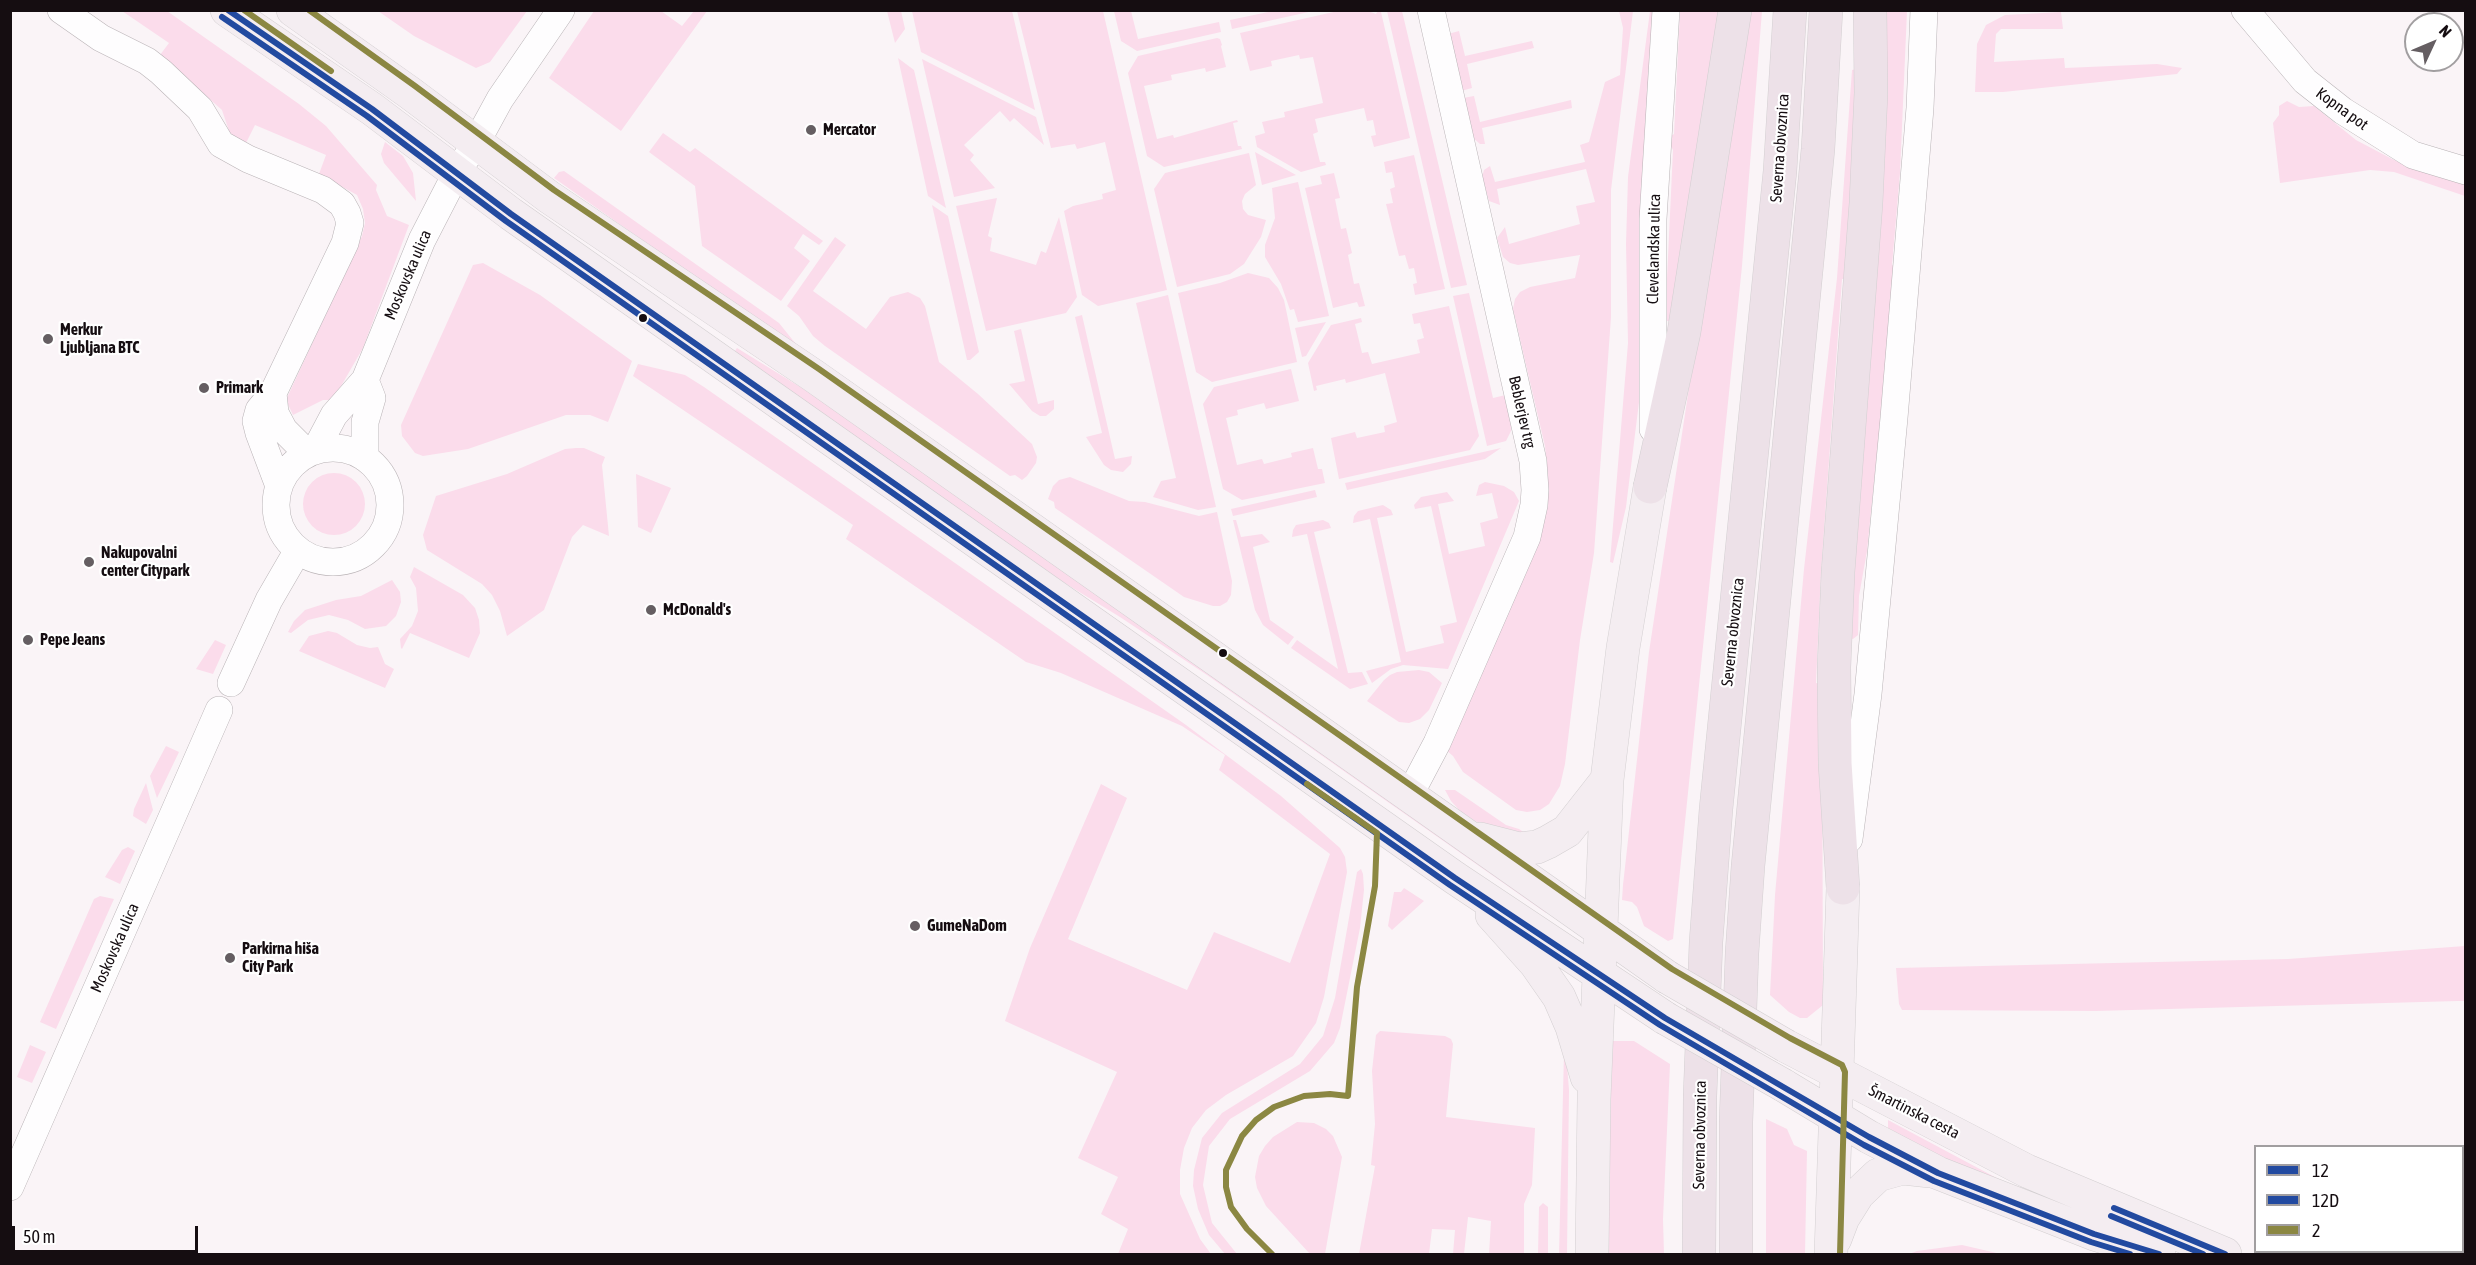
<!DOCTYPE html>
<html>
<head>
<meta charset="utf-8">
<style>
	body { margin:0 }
	#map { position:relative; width:2476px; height:1265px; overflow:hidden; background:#faf4f7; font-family:"Asap Condensed",sans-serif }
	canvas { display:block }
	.frame { position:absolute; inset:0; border:12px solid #150d11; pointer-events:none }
	.legend { position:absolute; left:2254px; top:1145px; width:210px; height:108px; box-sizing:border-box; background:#fff; border:2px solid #a19ea0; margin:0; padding:8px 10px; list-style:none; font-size:18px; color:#150d11 }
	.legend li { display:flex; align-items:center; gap:12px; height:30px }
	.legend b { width:30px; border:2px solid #a19ea0 }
	.north { position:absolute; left:2404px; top:12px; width:60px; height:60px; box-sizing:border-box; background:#fff; border:2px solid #a19ea0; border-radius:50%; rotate:46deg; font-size:16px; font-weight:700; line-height:24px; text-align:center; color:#150d11 }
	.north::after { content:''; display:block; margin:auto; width:21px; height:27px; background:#655e62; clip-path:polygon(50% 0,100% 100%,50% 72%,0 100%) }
	.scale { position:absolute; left:12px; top:1226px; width:186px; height:27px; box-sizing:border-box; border:3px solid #150d11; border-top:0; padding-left:8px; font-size:18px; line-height:21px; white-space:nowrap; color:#150d11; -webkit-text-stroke:4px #fff; paint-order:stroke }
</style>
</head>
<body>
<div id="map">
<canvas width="2476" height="1265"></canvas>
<div class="frame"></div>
<ul class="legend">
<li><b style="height:8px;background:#224aa0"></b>12</li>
<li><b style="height:8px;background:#224aa0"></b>12D</li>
<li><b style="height:8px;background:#8b8742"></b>2</li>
</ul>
<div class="north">N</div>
<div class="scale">50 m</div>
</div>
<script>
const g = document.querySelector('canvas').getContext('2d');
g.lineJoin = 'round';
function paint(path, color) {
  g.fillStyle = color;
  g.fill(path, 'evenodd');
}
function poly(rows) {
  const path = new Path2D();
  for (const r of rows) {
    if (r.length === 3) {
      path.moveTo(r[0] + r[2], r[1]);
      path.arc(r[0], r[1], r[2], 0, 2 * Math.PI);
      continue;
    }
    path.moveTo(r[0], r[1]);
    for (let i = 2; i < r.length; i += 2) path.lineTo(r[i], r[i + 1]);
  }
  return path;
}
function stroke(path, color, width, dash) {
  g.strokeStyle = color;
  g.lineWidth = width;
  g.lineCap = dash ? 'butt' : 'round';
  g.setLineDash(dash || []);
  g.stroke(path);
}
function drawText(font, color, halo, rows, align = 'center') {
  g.font = font + ' "Asap Condensed",sans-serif';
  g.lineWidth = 4.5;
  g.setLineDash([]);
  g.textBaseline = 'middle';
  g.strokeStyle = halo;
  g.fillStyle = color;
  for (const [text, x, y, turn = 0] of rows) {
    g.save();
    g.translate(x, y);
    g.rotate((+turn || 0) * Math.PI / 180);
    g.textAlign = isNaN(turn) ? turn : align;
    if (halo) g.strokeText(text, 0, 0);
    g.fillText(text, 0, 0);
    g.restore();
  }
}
const green = poly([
	[122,11,167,11,299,104,326,126,377,185,376,190,387,216,409,225,363,348,333,400,323,400,293,415,286,400,362,236,365,223,363,209,357,195,319,174,326,155,255,125,246,143,231,137,222,110,160,55,169,43],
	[378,11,527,11,490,62,476,68,414,36],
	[594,11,661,11,682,26,694,11,707,11,621,131,549,78],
	[887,11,901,11,905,29,895,43],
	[912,11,1012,11,1035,110,921,52],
	[1017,11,1103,11,1167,290,1098,306,1082,295,1064,211,1073,206,1103,199,1102,194,1116,190,1105,142,1077,149,1075,144,1051,148],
	[1114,11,1131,11,1138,39,1219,22,1221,32,1137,51,1121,41],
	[1273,11,1313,11,1232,29,1230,20],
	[1338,11,1368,11,1376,14,1378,11,1381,12,1410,138,1374,147,1371,136,1376,135,1373,120,1367,121,1364,108,1315,119,1318,132,1313,134,1320,162,1325,162,1326,165,1301,172,1257,147,1255,136,1265,133,1262,122,1285,117,1284,112,1323,103,1313,57,1300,59,1299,55,1271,61,1272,66,1250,71,1240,33],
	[1387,11,1402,11,1467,285,1451,288],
	[1619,11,1633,11,1611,190,1611,317,1594,553,1580,640,1565,764,1560,786,1549,804,1540,810,1527,812,1516,810,1463,772,1453,756,1446,750,1546,509,1548,477,1545,446,1513,309,1515,299,1520,292,1530,287,1575,278,1580,255,1518,265,1510,263,1503,257,1497,238,1505,227,1509,244,1580,224,1576,206,1595,202,1586,169,1497,189,1500,205,1489,201,1482,177,1484,170,1490,166,1495,182,1585,162,1580,145,1589,142,1605,82,1620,75,1623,28],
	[1650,11,1655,11,1640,394,1626,507,1613,563,1610,562,1628,343,1626,244,1628,177],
	[1680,11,1722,11,1672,321,1665,321,1673,150,1671,146,1671,136,1674,134],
	[1746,11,1762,11,1742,266,1673,939,1668,941,1644,926,1637,907,1632,902,1622,900,1623,885,1649,652],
	[1882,11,1907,11,1900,173,1892,265,1896,267,1867,551,1859,596,1858,635,1853,639,1850,638],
	[2061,12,2063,29,2001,29,1996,34,1994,62,2064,58,2065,68,2157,64,2182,68,2177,74,2003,92,1975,92,1977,44,1986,25,2005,15],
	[1459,31,1465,56,1532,41,1534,48,1467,64,1472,88,1461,91,1448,34],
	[1217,38,1220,39,1222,45,1221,46,1226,67,1206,72,1205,68,1171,75,1172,80,1144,86,1157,139,1173,135,1174,138,1237,120,1238,122,1233,123,1238,146,1241,146,1242,149,1164,167,1147,156,1128,73,1138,56],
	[898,58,914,70,946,208,928,196],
	[922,59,1036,117,1044,145,1014,118,1010,122,1000,111,964,145,974,155,970,160,995,188,954,197],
	[1856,69,1859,72,1845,279,1842,279,1821,572,1816,683,1822,684,1823,1005,1807,1018,1800,1018,1789,1012,1770,995,1775,895,1804,569,1837,278,1852,70],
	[1474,96,1480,122,1571,100,1572,108,1482,128,1485,144,1480,144,1472,137,1463,98],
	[2287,101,2299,107,2314,106,2356,140,2392,159,2412,168,2465,183,2465,196,2394,172,2370,170,2280,183,2273,123,2279,115,2279,106],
	[663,133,690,152,695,148,823,241,819,245,803,234,794,248,810,261,781,301,702,246,695,186,649,152],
	[385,142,403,156,413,173,416,201,384,163,381,154],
	[1255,152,1296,175,1262,185],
	[1249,153,1256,185,1245,194,1242,201,1243,209,1248,215,1266,220,1261,237,1244,264,1230,274,1177,287,1154,189,1165,173],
	[1414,155,1445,289,1415,295,1413,284,1417,283,1414,268,1409,269,1405,255,1399,256,1386,204,1393,203,1390,189,1395,187,1392,172,1386,173,1384,162],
	[564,171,779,323,804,354,554,178,559,172],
	[1334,173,1340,198,1335,199,1341,229,1346,228,1352,253,1348,255,1354,284,1359,283,1365,306,1359,307,1357,302,1333,308,1305,188,1322,184,1320,176],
	[1298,182,1329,316,1298,322,1294,309,1290,310,1281,284,1265,257,1265,245,1275,218,1272,188],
	[997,198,988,236,992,238,990,251,1036,265,1041,251,1046,253,1059,217,1077,297,1066,313,986,331,956,206],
	[932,205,948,216,979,352,970,360,967,360],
	[835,237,846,245,813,291,866,329,890,297,908,292,920,298,925,306,939,362,978,394,1032,444,1037,457,1036,463,1027,476,1022,480,1015,475,1010,476,825,346,813,336,799,316,787,306],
	[483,263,540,295,632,361,608,422,590,415,566,415,468,449,423,456,415,453,402,436,401,425,473,265],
	[1248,273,1269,278,1278,288,1284,300,1297,362,1212,382,1196,372,1178,293,1220,283],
	[1469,293,1493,398,1510,394,1511,431,1506,441,1487,446,1453,296],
	[1168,295,1216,507,1198,510,1153,497,1161,481,1176,478,1136,303],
	[1449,306,1479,436,1470,450,1339,479,1331,438,1355,432,1357,438,1385,432,1384,426,1397,422,1385,373,1346,383,1345,379,1316,386,1317,390,1314,391,1308,363,1331,325,1361,318,1362,322,1355,324,1362,353,1368,352,1372,364,1420,353,1417,340,1424,338,1420,323,1414,324,1412,314],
	[1082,315,1115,459,1132,456,1131,464,1123,472,1111,470,1104,465,1086,437,1102,433,1075,317],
	[1326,322,1306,356,1302,357,1295,328],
	[1021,329,1038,404,1054,400,1054,409,1046,416,1040,416,1032,411,1009,384,1025,381,1014,331],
	[737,348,810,393,1546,902,1546,913,1207,675,1120,617,1063,582,733,354],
	[638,364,685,375,704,387,1186,725,1226,755,1281,796,1340,848,1345,857,1347,872,1324,997,1316,1023,1293,1056,1226,1095,1206,1110,1192,1128,1184,1148,1180,1170,1180,1194,1200,1239,1211,1254,1118,1254,1128,1229,1101,1214,1118,1177,1078,1158,1117,1072,1005,1021,1030,948,1101,784,1127,798,1068,939,1187,990,1214,932,1290,963,1330,854,1219,770,1225,755,1182,726,1061,673,1026,662,846,539,853,525,633,376],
	[1291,369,1299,401,1266,409,1264,403,1237,410,1238,415,1226,418,1237,465,1262,459,1264,464,1292,457,1291,453,1313,448,1318,469,1322,469,1325,483,1242,500,1223,489,1203,404,1214,387],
	[576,448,584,448,605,457,602,465,609,536,583,525,572,537,544,610,507,636,500,611,492,595,482,584,427,550,423,535,436,496,507,474,565,449],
	[1501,448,1485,459,1347,490,1345,483],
	[334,504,31],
	[636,474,671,488,651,533,638,527],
	[1070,477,1129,501,1145,502,1199,516,1217,512,1232,581,1231,595,1227,602,1220,606,1213,606,1184,597,1055,508,1054,502,1048,499,1053,486,1059,480],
	[1485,482,1504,486,1514,492,1519,501,1448,669,1403,665,1391,669,1372,683,1366,671,1401,662,1370,519,1353,523,1354,516,1358,511,1383,505,1391,510,1393,515,1377,518,1406,652,1444,643,1440,626,1457,622,1431,506,1415,509,1414,505,1421,497,1447,492,1454,501,1438,504,1449,554,1485,546,1480,523,1498,518,1492,493,1476,496,1479,485],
	[1315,490,1317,497,1233,516,1231,509],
	[1233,520,1236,520,1241,537,1262,534,1270,542,1253,547,1270,620,1294,637,1288,645,1263,625,1255,610],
	[1323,520,1329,523,1331,528,1314,532,1348,673,1362,672,1368,684,1350,689,1291,648,1297,640,1338,669,1307,534,1292,537,1293,530,1296,525],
	[414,567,463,595,475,608,479,620,480,633,469,658,410,633,402,649,401,648,400,639,412,626,418,611,416,588,410,577],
	[392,580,400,592,401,602,396,616,386,626,365,629,348,620,329,615,308,620,291,633,288,632,294,621,305,610,336,600,361,596],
	[328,631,337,633,357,645,370,648,378,647,385,664,394,669,385,688,299,651,309,636],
	[215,640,226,645,213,674,196,669],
	[1419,670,1429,672,1442,683,1429,710,1420,719,1409,723,1399,722,1367,701,1384,680,1390,675,1397,672],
	[166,746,179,752,157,798,150,776],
	[146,783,153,810,146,824,133,816,134,809],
	[1445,790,1455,790,1506,825,1519,829,1528,835,1487,828,1462,813,1451,801],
	[128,847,135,851,120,884,105,877,122,850],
	[1361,869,1363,874,1364,890,1360,928,1340,1028,1334,1043,1310,1071,1230,1119,1209,1146,1203,1185,1212,1223,1237,1254,1225,1254,1209,1235,1198,1209,1193,1186,1194,1170,1202,1138,1222,1113,1300,1064,1323,1036,1335,998,1357,872],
	[1404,888,1424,901,1392,930,1388,926,1394,892,1401,892],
	[100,896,114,899,56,1029,40,1022,94,899],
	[2465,946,2465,1001,2458,1001,2096,1011,1902,1010,1899,1004,1896,968,2288,959],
	[1380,1031,1445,1036,1451,1039,1453,1044,1446,1117,1535,1128,1532,1185,1524,1204,1524,1254,1489,1254,1491,1221,1468,1217,1464,1254,1453,1254,1455,1230,1432,1229,1429,1254,1359,1254,1375,1166,1371,1165,1375,1124,1372,1071,1376,1035],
	[1611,1041,1634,1041,1670,1064,1663,1219,1664,1254,1603,1254],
	[30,1045,46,1052,32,1083,17,1077],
	[1564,1053,1566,1053,1569,1090,1567,1254,1559,1254],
	[1766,1119,1787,1129,1794,1145,1807,1151,1805,1254,1766,1254],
	[1888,1120,2021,1191,1888,1139],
	[1297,1122,1314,1123,1326,1129,1333,1136,1342,1157,1325,1254,1310,1254,1266,1206,1257,1188,1255,1177,1259,1156,1265,1146,1273,1137],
	[1543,1203,1548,1207,1548,1254,1538,1254,1539,1207],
	[1962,1245,2001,1254,1909,1254,1917,1251]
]);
const minor = poly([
	[61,10,101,38,147,61,161,72,200,109,221,144,248,159,323,190,342,204,347,213,350,223,345,243,273,393,259,410,256,421,259,433,279,486],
	[2245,10,2305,81,2343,111,2413,155,2466,171],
	[365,380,372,398,365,422,365,458],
	[273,393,275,413,284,430,307,453],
	[1653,429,1653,219,1666,10],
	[333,505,57],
	[316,449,334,415,365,380,422,240,457,172,476,143,500,99,561,10],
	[231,683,269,600,298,550],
	[1409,796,1437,743,1527,537,1534,505,1535,490,1533,461,1431,10],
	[1849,839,1868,694,1894,418,1920,108,1924,10],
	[10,1187,219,710]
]);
const major = poly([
	[227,10,372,109,511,214,1455,878,1665,1018],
	[293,10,410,93,549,197,814,376,1667,977],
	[1480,839,1519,849,1537,847,1548,842,1567,831,1607,780],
	[1492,915,1536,964,1559,997,1572,1027,1587,1077],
	[1786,1046,2027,1171,2225,1254],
	[1783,1085,1869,1137,1938,1173,2094,1234,2159,1254],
	[1835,1239,1843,1218,1858,1194,1878,1175,1903,1168,1930,1171],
	[1592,1254,1594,1099,1607,780,1623,648,1650,487],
	[1831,1254,1843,888]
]);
const highway = poly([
	[1650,487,1684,332,1735,10],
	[1843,888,1835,763,1834,667,1838,572,1866,203,1871,93,1870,10],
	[1699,1254,1700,1096,1706,942,1716,809,1780,171,1790,10],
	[1736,1254,1736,1122,1742,953,1748,866,1818,149,1826,10]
]);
const majorBridge = poly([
	[1667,977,1786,1046],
	[1665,1018,1783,1085]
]);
const bus1 = poly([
	[228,10,372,109,511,214,1455,878,1665,1018,1869,1137,1938,1173,2094,1234,2159,1254],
	[2114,1208,2225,1254]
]);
const bus2 = poly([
	[222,17,367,116,506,221,1450,885,1660,1025,1864,1145,1934,1181,2091,1242,2130,1254],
	[2111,1216,2203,1254]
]);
const bus3 = poly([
	[244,10,331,71],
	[309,10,415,86,554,190,819,369,1672,969,1790,1038,1842,1065,1845,1072,1840,1254],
	[1272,1254,1247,1229,1231,1207,1226,1187,1226,1170,1242,1136,1256,1120,1274,1107,1304,1096,1330,1094,1348,1096,1357,987,1375,886,1377,833,1307,784]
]);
const markers = [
	[811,130,6,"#655e62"],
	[643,318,5,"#150d11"],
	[48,339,6,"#655e62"],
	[204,388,6,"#655e62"],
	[89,562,6,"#655e62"],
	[651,610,6,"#655e62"],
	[28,640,6,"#655e62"],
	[1223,653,5,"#150d11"],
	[915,926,6,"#655e62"],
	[230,958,6,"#655e62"]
];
const streetNames = [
	["Kopna pot",2342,109,36],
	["Severna obvoznica",1780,148,-86],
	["Clevelandska ulica",1654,249,-89],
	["Moskovska ulica",408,275,-67],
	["Beblerjev trg",1522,412,77],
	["Severna obvoznica",1733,632,-84],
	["Moskovska ulica",115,948,-66],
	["Šmartinska cesta",1914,1112,27],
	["Severna obvoznica",1700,1135,-89]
];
const poiNames = [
	["Mercator",823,130],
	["Merkur",60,330],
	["Ljubljana BTC",60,348],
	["Primark",216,388],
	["Nakupovalni",101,553],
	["center Citypark",101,571],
	["McDonald's",663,610],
	["Pepe Jeans",40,640],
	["GumeNaDom",927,926],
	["Parkirna hiša",242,949],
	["City Park",242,967]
];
paint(green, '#fbdceb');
stroke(minor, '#b9b3b6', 28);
stroke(major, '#d3cfd1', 34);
stroke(highway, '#d3cfd1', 34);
stroke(minor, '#fefdfe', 27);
stroke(major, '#f4edf1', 33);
stroke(highway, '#ede1e8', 33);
stroke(majorBridge, '#d3cfd1', 34, []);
stroke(majorBridge, '#f4edf1', 33);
stroke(bus1, '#224aa0', 6);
stroke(bus2, '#224aa0', 6);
stroke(bus3, '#8b8742', 6);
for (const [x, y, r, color] of markers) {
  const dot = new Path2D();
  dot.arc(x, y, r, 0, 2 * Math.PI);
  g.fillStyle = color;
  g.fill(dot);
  stroke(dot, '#fff', 2);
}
drawText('16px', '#150d11', '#fff', streetNames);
drawText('bold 16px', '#150d11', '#fff', poiNames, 'left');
</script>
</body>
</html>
